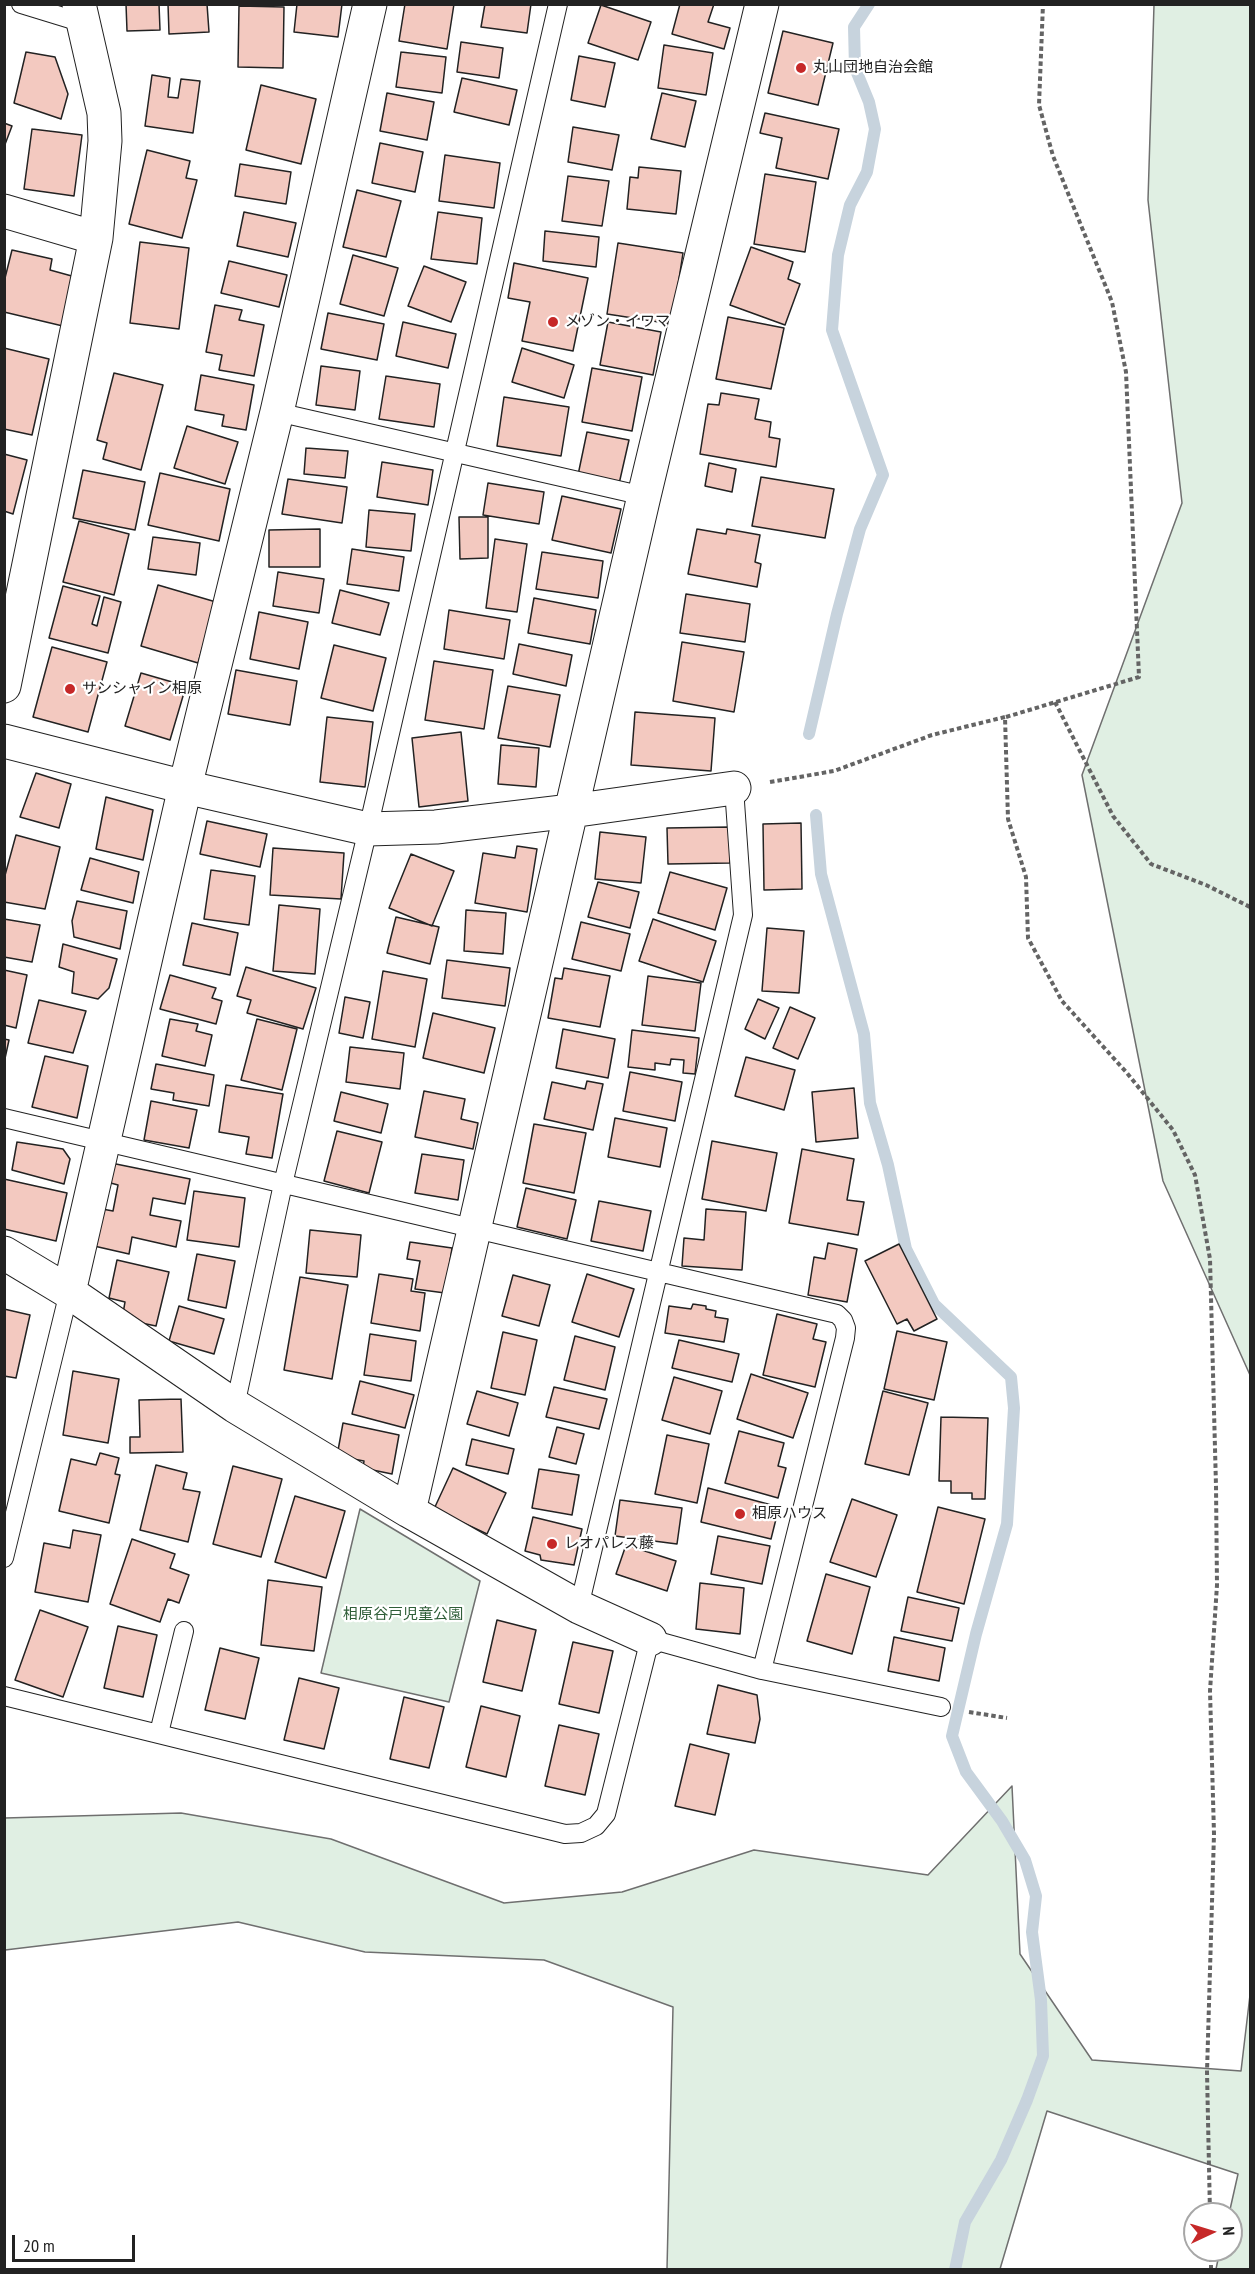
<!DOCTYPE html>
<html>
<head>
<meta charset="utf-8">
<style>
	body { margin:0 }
	#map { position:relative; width:1255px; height:2274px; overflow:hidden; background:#fff; font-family:"PT Sans Narrow",sans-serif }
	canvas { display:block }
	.frame { position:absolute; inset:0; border:6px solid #222; pointer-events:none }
	.north { position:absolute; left:1183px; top:2202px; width:60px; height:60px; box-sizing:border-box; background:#fff; border:2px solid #a7a7a7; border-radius:50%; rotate:86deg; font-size:16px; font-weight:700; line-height:24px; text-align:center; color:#222 }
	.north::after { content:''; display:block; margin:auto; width:21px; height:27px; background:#c62828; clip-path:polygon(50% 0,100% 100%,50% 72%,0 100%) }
	.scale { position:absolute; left:12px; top:2235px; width:123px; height:27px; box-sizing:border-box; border:3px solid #222; border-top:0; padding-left:8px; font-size:18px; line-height:21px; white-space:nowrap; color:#222; -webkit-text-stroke:4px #fff; paint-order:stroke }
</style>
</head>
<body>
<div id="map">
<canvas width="1255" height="2274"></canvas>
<div class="frame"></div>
<div class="north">N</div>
<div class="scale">20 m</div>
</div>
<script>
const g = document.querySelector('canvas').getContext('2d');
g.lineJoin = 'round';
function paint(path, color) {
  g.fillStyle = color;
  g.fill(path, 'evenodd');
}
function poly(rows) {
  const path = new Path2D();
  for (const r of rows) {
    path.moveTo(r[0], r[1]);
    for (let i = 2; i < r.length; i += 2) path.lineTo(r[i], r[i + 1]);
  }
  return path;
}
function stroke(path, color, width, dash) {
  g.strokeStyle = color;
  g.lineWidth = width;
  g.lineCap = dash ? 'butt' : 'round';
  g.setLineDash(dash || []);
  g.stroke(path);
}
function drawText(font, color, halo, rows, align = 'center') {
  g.font = font + ' "PT Sans Narrow","Noto Sans JP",sans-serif';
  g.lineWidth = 4.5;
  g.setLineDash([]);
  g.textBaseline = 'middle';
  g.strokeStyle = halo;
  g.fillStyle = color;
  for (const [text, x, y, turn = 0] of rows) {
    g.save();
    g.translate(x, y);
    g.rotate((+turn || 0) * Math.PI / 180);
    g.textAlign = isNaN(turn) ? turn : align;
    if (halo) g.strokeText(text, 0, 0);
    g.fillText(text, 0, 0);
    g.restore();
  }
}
const green = poly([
	[1154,5,1250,5,1250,1375,1163,1181,1082,775,1182,503,1148,200,1154,5],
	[360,1509,480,1581,449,1702,321,1673,360,1509],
	[1012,1786,1020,1954,1092,2060,1241,2071,1250,1995,1250,2269,1216,2269,1220,2250,1231,2250,1231,2214,1229,2214,1238,2174,1047,2111,1000,2269,667,2269,673,2007,544,1960,365,1952,238,1922,5,1950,5,1818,181,1813,331,1839,504,1903,622,1892,754,1850,928,1875,1012,1786]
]);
const stream = poly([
	[809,734,837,614,860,529,883,475,832,330,838,255,850,205,867,172,875,129,869,102,855,68,854,27,869,4],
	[816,815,821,874,864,1034,870,1103,888,1165,906,1249,934,1304,1011,1377,1014,1408,1007,1524,976,1634,952,1736,966,1772,1002,1821,1025,1860,1036,1896,1032,1932,1041,2000,1043,2056,1027,2100,1001,2160,965,2222,955,2270]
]);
const building = poly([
	[126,4,159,4,160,30,127,31,126,4],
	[168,4,207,4,209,32,169,34,168,4],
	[297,4,342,4,338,37,294,32,297,4],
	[405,4,454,4,447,49,399,41,405,4],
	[485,4,531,4,527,33,481,27,485,4],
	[680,4,714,4,708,22,730,28,724,49,672,34,680,4],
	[601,5,651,22,638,60,588,43,601,5],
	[239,6,284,7,283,68,238,67,239,6],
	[783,31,833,43,818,105,768,93,783,31],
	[461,42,503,48,499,78,457,72,461,42],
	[664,45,713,53,706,95,658,88,664,45],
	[26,52,55,57,68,94,61,119,14,103,26,52],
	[401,52,446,57,442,93,396,87,401,52],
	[579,56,615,63,605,107,571,100,579,56],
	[152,75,170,78,168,97,178,98,181,79,200,81,193,133,145,126,152,75],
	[462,78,517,90,509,125,454,112,462,78],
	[261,85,316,99,301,164,246,150,261,85],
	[387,93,434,102,427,140,380,131,387,93],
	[662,93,696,101,685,147,651,139,662,93],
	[765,113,839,129,828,179,776,168,782,138,760,133,765,113],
	[4,123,12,126,4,147,4,123],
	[573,127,619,135,612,170,568,162,573,127],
	[32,129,82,135,74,196,24,189,32,129],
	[380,143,423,152,415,192,372,183,380,143],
	[147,150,190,161,186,178,197,180,182,238,129,224,147,150],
	[445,155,500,163,494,208,439,201,445,155],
	[240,164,291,172,286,204,235,196,240,164],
	[639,167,681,171,676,214,627,209,630,177,638,178,639,167],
	[765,174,816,182,805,252,754,244,765,174],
	[568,176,609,181,602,226,562,221,568,176],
	[357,190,401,201,386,257,343,247,357,190],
	[244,212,296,223,288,257,237,246,244,212],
	[438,212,482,218,477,264,431,259,438,212],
	[545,231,599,237,596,267,543,261,545,231],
	[140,242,189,248,179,329,130,323,140,242],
	[618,243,683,253,672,324,607,314,618,243],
	[751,247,793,262,788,279,800,284,785,325,730,305,751,247],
	[12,250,52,259,50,270,79,278,67,327,4,312,4,282,12,250],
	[353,255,398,268,384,316,340,304,353,255],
	[229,261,287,275,279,307,221,293,229,261],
	[514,263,588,278,573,351,522,341,530,302,508,298,514,263],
	[424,266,466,282,451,322,408,306,424,266],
	[215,305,242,310,239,320,264,325,254,376,219,370,222,355,206,352,215,305],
	[328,313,384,324,377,360,321,349,328,313],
	[728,317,784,328,771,389,716,379,728,317],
	[403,322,456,334,448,368,396,356,403,322],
	[608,322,661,332,653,375,600,365,608,322],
	[4,348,49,359,32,435,4,429,4,348],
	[522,348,574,365,564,398,512,382,522,348],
	[321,366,360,371,355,410,316,405,321,366],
	[592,368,642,377,632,431,582,422,592,368],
	[114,373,163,385,141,470,103,459,107,443,97,440,114,373],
	[201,375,254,385,246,430,222,426,224,415,195,410,201,375],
	[386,376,440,384,434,427,379,419,386,376],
	[721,393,759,399,755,419,771,422,769,437,780,439,776,467,700,454,708,404,719,405,721,393],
	[504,397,569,407,561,456,497,446,504,397],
	[187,426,238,442,225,484,174,468,187,426],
	[587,432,629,440,619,484,578,475,587,432],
	[306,448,348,451,345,478,304,474,306,448],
	[4,454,27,460,13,514,4,511,4,454],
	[382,462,433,470,428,505,377,497,382,462],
	[709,463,736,469,732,492,705,486,709,463],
	[83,470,145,482,135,530,73,518,83,470],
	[160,473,230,489,219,541,148,525,160,473],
	[761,477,834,489,825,538,752,526,761,477],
	[288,479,347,487,342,523,282,514,288,479],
	[488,483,544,492,539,524,483,515,488,483],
	[562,496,621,509,611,553,552,540,562,496],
	[369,510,415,514,411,551,366,547,369,510],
	[459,517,488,517,488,558,460,559,459,517],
	[79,521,129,534,114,595,63,582,79,521],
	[320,529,320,567,269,567,269,530,320,529],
	[697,529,726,534,727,529,760,535,755,562,761,564,757,587,688,574,697,529],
	[153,537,200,543,196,575,148,569,153,537],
	[495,539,527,544,517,612,486,608,495,539],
	[352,549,404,557,399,591,347,584,352,549],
	[542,552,603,561,598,598,536,589,542,552],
	[278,572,324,579,319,613,273,606,278,572],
	[158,585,216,602,198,663,141,646,158,585],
	[63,586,100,596,92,624,97,626,104,597,121,602,108,653,49,638,63,586],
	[340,590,389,603,380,635,332,623,340,590],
	[686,594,750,604,745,642,680,633,686,594],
	[534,598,596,610,590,644,528,633,534,598],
	[449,610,510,620,504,659,444,649,449,610],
	[259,612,308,622,299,669,250,659,259,612],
	[682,642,744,652,734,712,673,701,682,642],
	[519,644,572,655,566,686,513,674,519,644],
	[334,645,386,658,373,711,321,698,334,645],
	[52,647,107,662,88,732,33,717,52,647],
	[434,661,493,670,484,729,425,720,434,661],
	[236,670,297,681,290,725,228,714,236,670],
	[141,673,186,686,170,740,125,726,141,673],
	[508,686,560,695,550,747,498,738,508,686],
	[635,712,715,718,711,771,631,765,635,712],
	[327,717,373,722,365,787,320,782,327,717],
	[461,732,468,801,419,807,412,738,461,732],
	[501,745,539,748,536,787,498,784,501,745],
	[36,773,71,784,59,828,20,817,36,773],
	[106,797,153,810,143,860,96,849,106,797],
	[207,821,267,834,260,867,200,854,207,821],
	[801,823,802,889,764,890,763,824,801,823],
	[730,827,730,863,668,864,667,828,730,827],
	[600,832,646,837,641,883,595,879,600,832],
	[16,835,60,847,45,909,4,902,4,879,16,835],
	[517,846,537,849,527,912,475,903,483,853,515,858,517,846],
	[273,848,344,853,341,899,270,895,273,848],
	[411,854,454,871,432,926,389,908,411,854],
	[90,858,139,872,133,903,81,890,90,858],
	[211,870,255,876,249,925,204,919,211,870],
	[670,872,727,888,715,930,658,913,670,872],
	[598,882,639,892,630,928,588,917,598,882],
	[77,901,127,911,120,949,74,937,72,921,77,901],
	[279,905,320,909,315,974,273,971,279,905],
	[466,910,506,913,503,954,464,951,466,910],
	[396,917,439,927,430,964,387,953,396,917],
	[4,919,40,925,32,962,4,957,4,919],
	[653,919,716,941,703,982,639,961,653,919],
	[581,922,630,934,621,971,572,959,581,922],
	[192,923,238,933,230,975,183,965,192,923],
	[767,928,804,931,799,993,762,991,767,928],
	[63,944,117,959,109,988,98,999,72,993,74,972,59,967,63,944],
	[447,960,510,968,505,1006,442,998,447,960],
	[246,967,316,988,303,1029,247,1013,251,1000,237,996,246,967],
	[564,968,610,976,600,1027,548,1018,555,978,562,979,564,968],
	[4,970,27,975,16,1028,4,1025,4,970],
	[383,971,427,979,415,1047,372,1039,383,971],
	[170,975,216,988,212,998,222,1001,216,1024,160,1009,170,975],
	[648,976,701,983,695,1031,642,1025,648,976],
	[345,997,370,1002,363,1038,339,1033,345,997],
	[758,999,779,1008,765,1039,745,1029,758,999],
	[39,1000,86,1011,73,1053,28,1043,39,1000],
	[790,1007,815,1018,798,1059,773,1048,790,1007],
	[433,1013,495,1028,484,1073,423,1058,433,1013],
	[170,1019,198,1024,196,1031,212,1035,205,1066,162,1056,170,1019],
	[257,1019,297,1029,282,1090,241,1080,257,1019],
	[563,1029,615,1039,608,1078,556,1068,563,1029],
	[632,1030,699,1038,695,1074,683,1073,684,1060,671,1059,670,1065,655,1063,655,1070,628,1067,632,1030],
	[4,1039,9,1040,4,1063,4,1039],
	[350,1047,404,1053,400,1089,346,1082,350,1047],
	[45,1056,88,1066,77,1118,32,1107,45,1056],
	[746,1057,795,1070,784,1110,735,1096,746,1057],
	[156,1064,214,1075,209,1106,173,1100,174,1093,151,1089,156,1064],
	[630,1072,682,1082,675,1121,623,1111,630,1072],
	[587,1081,603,1084,593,1130,544,1119,552,1082,585,1089,587,1081],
	[226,1085,283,1094,272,1158,246,1154,249,1137,219,1132,226,1085],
	[854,1088,858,1138,816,1142,812,1092,854,1088],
	[424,1091,465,1099,461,1119,478,1123,473,1149,415,1137,424,1091],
	[341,1092,388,1104,381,1133,334,1121,341,1092],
	[151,1101,197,1110,189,1148,144,1140,151,1101],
	[615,1118,667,1128,660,1167,608,1157,615,1118],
	[534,1124,586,1133,574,1193,523,1183,534,1124],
	[337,1131,382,1142,369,1193,324,1181,337,1131],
	[712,1141,777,1153,766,1211,702,1199,712,1141],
	[17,1142,63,1149,70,1159,64,1184,12,1170,17,1142],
	[802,1149,854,1159,847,1200,864,1202,858,1235,789,1223,802,1149],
	[422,1154,464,1160,458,1200,415,1193,422,1154],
	[111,1163,190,1179,185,1204,153,1198,150,1215,181,1221,176,1247,132,1237,129,1254,94,1246,102,1209,113,1211,118,1185,107,1182,111,1163],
	[4,1179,67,1193,56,1241,4,1229,4,1179],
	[526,1188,576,1200,567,1239,517,1227,526,1188],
	[194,1191,245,1198,239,1247,187,1240,194,1191],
	[599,1201,651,1211,643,1251,591,1241,599,1201],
	[706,1209,746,1212,742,1270,682,1266,684,1238,704,1240,706,1209],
	[310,1230,361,1235,357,1277,306,1273,310,1230],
	[410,1242,452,1248,445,1293,415,1289,420,1261,407,1259,410,1242],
	[828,1243,857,1249,847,1302,808,1295,814,1257,825,1259,828,1243],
	[899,1244,937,1319,914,1331,907,1319,897,1324,865,1261,899,1244],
	[197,1254,235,1261,226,1308,188,1300,197,1254],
	[117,1260,169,1272,156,1326,122,1319,125,1302,109,1298,117,1260],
	[379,1274,413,1279,411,1291,425,1293,420,1331,371,1323,379,1274],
	[587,1274,634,1289,619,1337,572,1322,587,1274],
	[513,1275,550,1285,539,1326,502,1316,513,1275],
	[300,1277,348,1285,332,1379,284,1370,300,1277],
	[693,1304,706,1306,706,1309,716,1311,715,1317,728,1319,724,1342,665,1333,669,1306,691,1309,693,1304],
	[179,1306,224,1319,214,1354,169,1341,179,1306],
	[4,1309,30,1315,16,1378,4,1376,4,1309],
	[777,1314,817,1324,813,1339,826,1342,815,1387,763,1375,777,1314],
	[897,1331,947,1342,934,1400,884,1389,897,1331],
	[503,1332,537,1340,525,1395,491,1388,503,1332],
	[370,1334,416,1341,411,1381,364,1375,370,1334],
	[575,1336,615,1347,605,1390,564,1380,575,1336],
	[679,1340,739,1354,732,1382,672,1368,679,1340],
	[73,1371,119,1379,108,1443,63,1435,73,1371],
	[751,1374,808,1393,793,1438,737,1419,751,1374],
	[674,1377,722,1391,710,1434,662,1420,674,1377],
	[360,1381,414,1395,405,1428,352,1414,360,1381],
	[554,1387,607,1399,599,1429,546,1417,554,1387],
	[477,1391,518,1403,509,1436,467,1424,477,1391],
	[883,1391,928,1403,909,1475,865,1464,883,1391],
	[181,1399,183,1452,130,1453,130,1437,140,1437,139,1400,181,1399],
	[941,1417,988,1418,985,1499,972,1499,972,1493,951,1493,951,1481,939,1481,941,1417],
	[343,1423,399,1435,392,1474,363,1468,364,1461,337,1456,343,1423],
	[557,1427,584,1434,576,1464,549,1457,557,1427],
	[739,1431,784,1443,778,1466,786,1468,778,1498,725,1483,739,1431],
	[667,1435,709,1444,697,1503,655,1494,667,1435],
	[472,1439,514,1449,508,1474,466,1465,472,1439],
	[100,1453,119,1458,115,1474,120,1475,109,1523,59,1511,71,1459,96,1465,100,1453],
	[156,1465,187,1473,183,1489,200,1492,188,1542,140,1530,156,1465],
	[233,1466,282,1479,261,1557,213,1544,233,1466],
	[453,1468,506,1493,487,1534,434,1509,453,1468],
	[539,1469,579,1475,572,1515,532,1508,539,1469],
	[708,1488,779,1507,771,1539,701,1522,708,1488],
	[295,1496,345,1511,326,1578,275,1562,295,1496],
	[852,1499,897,1515,876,1577,830,1562,852,1499],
	[620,1500,682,1508,677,1544,615,1536,620,1500],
	[938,1507,985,1519,964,1604,917,1592,938,1507],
	[533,1517,582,1529,574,1565,541,1560,540,1555,525,1551,533,1517],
	[73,1530,101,1535,88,1602,35,1592,44,1543,70,1548,73,1530],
	[718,1536,770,1546,762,1584,711,1574,718,1536],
	[132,1539,175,1554,170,1568,189,1575,179,1603,168,1599,160,1622,110,1604,132,1539],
	[626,1545,676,1561,667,1591,616,1574,626,1545],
	[826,1574,870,1587,852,1654,807,1641,826,1574],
	[268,1580,322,1587,314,1651,261,1645,268,1580],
	[700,1583,744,1588,740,1634,696,1629,700,1583],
	[908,1597,959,1608,952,1641,901,1631,908,1597],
	[40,1610,88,1627,63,1697,15,1680,40,1610],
	[497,1620,536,1630,522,1691,483,1682,497,1620],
	[118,1626,157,1635,143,1697,104,1688,118,1626],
	[894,1637,945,1648,939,1681,888,1671,894,1637],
	[573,1642,613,1651,599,1713,559,1704,573,1642],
	[220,1648,259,1658,245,1719,205,1710,220,1648],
	[299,1678,339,1688,324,1749,284,1740,299,1678],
	[718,1685,757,1695,760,1719,755,1743,707,1734,718,1685],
	[404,1697,444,1707,429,1768,390,1759,404,1697],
	[481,1706,520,1716,506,1777,466,1767,481,1706],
	[559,1725,599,1734,585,1795,545,1786,559,1725],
	[690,1744,729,1754,715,1815,675,1806,690,1744]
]);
const path = poly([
	[1055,702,1113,816,1151,864,1206,885,1250,907],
	[1006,717,1139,677,1126,372,1112,302,1053,156,1039,105,1043,4],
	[770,782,834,771,932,735,1005,717,1008,819,1026,877,1028,938,1062,1001,1127,1073,1173,1130,1195,1175,1210,1259,1216,1486,1217,1585,1210,1691,1214,1834,1207,2072,1210,2214],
	[969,1712,1007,1718],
	[1211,2250,1211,2270]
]);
const service = poly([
	[21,4,83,23],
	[277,412,644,496],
	[4,1118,837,1314,843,1320,846,1328,845,1338,762,1670],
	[235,1406,283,1184,368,829,558,4],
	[4,1558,69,1292],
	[579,1607,743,915,734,788],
	[4,1696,565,1834,581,1833,596,1826,606,1814,650,1639,762,1670,941,1707],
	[159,1733,184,1631]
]);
const minor = poly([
	[4,211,96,238],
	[4,686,96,238,105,141,104,113,79,4],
	[571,811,734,788],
	[4,1253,69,1292,235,1406,409,1511,579,1607,650,1639],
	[69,1292,185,787,277,412,370,4],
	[409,1511,644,496,762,4]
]);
const tertiary = poly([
	[4,741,185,787,368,829,436,827,571,811]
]);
const markers = [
	[801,68,6,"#c62828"],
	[553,322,6,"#c62828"],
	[70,689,6,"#c62828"],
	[740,1514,6,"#c62828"],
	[552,1544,6,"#c62828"]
];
const poiNames = [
	["丸山団地自治会館",813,68],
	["メゾン・イワマ",565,322],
	["サンシャイン相原",82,689],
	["相原ハウス",752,1514],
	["レオパレス藤",564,1544]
];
const parkNames = [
	["相原谷戸児童公園",403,1615]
];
paint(green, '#e0efe3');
stroke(green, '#6f6f6f', 1.5);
stroke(stream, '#c7d3dd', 12);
paint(building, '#f3c9c0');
stroke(building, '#222', 1.5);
stroke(service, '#222', 20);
stroke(minor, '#222', 35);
stroke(tertiary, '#222', 35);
stroke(path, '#646464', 4, [4.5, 3]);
stroke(service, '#fff', 18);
stroke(minor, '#fff', 33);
stroke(tertiary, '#fff', 33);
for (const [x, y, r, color] of markers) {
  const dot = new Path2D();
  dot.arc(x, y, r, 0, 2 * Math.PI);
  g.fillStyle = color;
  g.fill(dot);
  stroke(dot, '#fff', 2);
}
drawText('15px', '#222', '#fff', poiNames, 'left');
drawText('15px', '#2f5e38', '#fff', parkNames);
</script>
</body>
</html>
